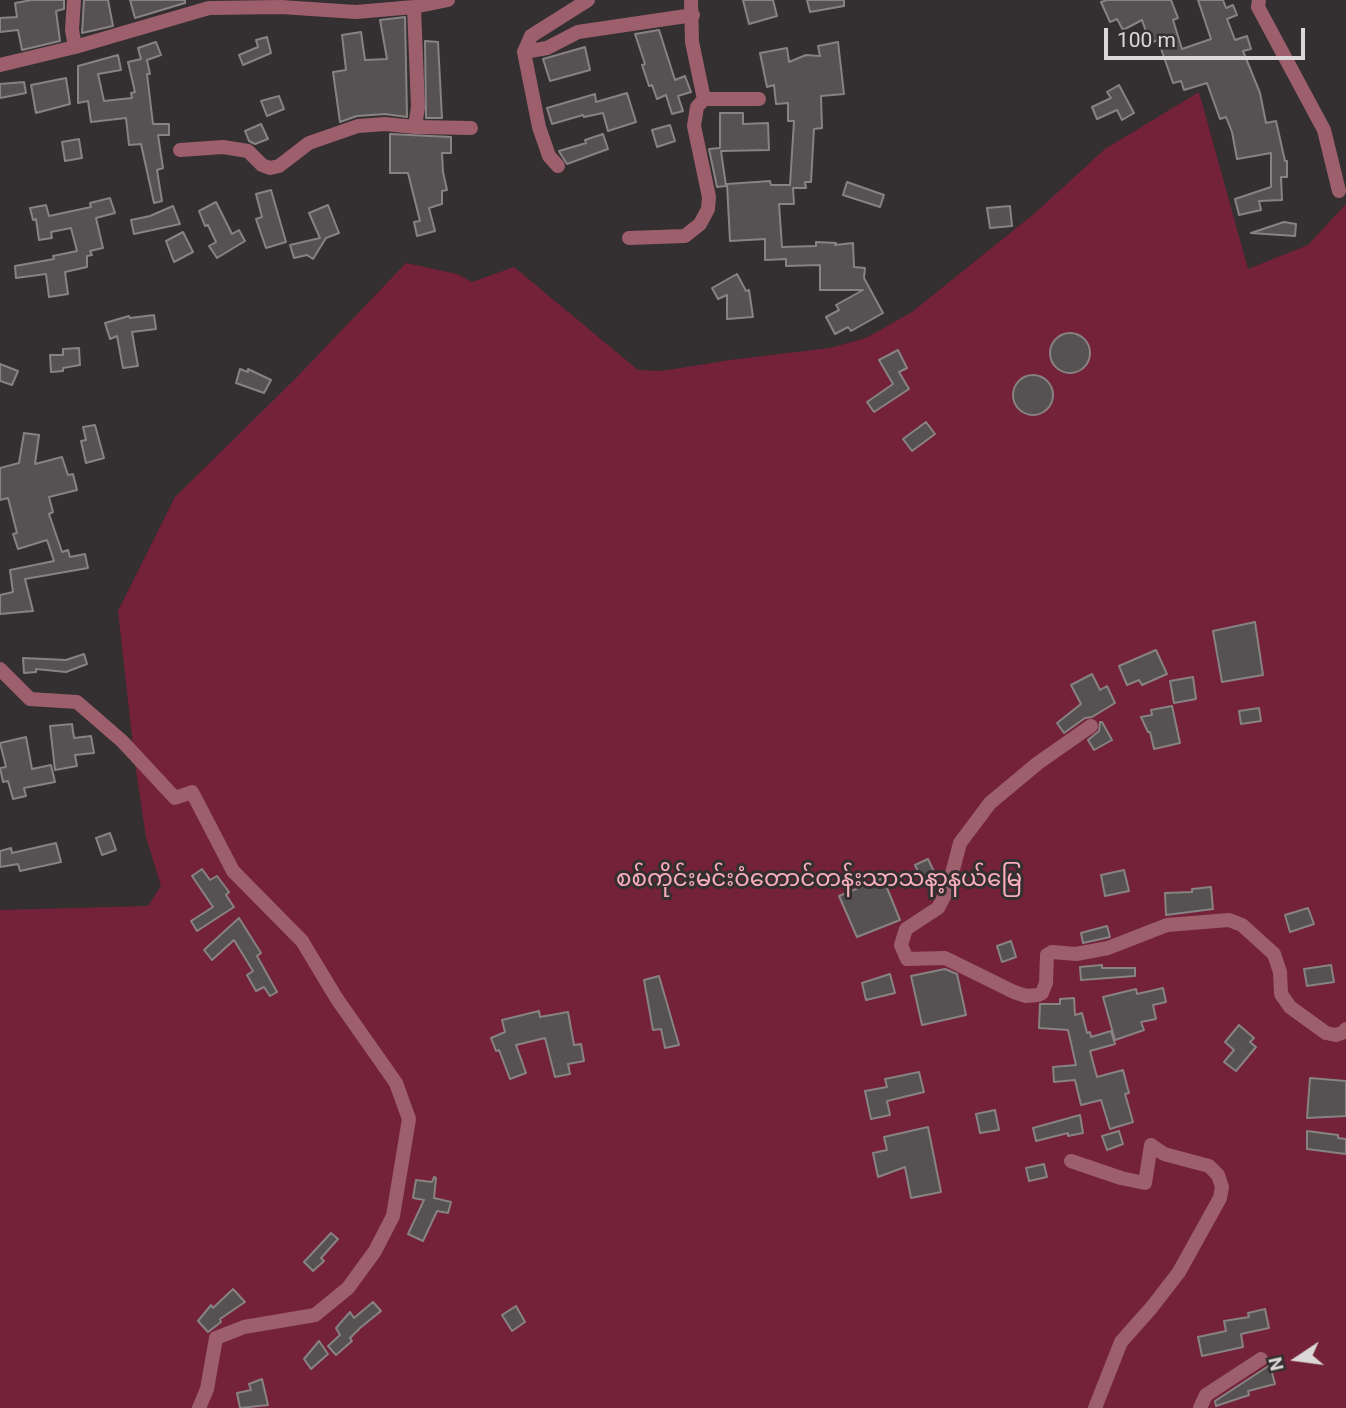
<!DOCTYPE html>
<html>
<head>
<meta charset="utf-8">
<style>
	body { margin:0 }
	#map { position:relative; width:1346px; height:1408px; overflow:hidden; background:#342f30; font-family:Roboto,sans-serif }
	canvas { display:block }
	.north { position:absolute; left:1262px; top:1324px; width:70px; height:70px; -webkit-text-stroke:5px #342f30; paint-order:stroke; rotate:257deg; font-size:19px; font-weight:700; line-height:28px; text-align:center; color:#dcd8d9 }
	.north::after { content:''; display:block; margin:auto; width:24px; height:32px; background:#dcd8d9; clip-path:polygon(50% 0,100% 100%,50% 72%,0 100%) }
	.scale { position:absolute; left:1104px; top:28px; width:201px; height:32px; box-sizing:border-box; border:4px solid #dcd8d9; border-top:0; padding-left:9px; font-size:21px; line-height:24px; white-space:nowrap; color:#dcd8d9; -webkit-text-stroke:5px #342f30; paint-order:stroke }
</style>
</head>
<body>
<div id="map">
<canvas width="1346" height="1408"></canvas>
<div class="north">N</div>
<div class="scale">100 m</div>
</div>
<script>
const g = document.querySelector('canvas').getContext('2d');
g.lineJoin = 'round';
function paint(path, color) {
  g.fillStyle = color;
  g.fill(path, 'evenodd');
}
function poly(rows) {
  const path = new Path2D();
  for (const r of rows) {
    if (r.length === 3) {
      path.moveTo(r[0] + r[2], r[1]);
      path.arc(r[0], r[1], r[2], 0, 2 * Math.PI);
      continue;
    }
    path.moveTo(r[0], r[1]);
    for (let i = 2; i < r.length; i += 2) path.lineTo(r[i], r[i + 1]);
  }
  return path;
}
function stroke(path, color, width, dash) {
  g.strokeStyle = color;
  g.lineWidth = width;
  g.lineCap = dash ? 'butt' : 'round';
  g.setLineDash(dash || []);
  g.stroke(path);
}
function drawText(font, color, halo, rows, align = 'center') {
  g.font = font + ' Roboto,"Noto Sans Myanmar",sans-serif';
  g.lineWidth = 6;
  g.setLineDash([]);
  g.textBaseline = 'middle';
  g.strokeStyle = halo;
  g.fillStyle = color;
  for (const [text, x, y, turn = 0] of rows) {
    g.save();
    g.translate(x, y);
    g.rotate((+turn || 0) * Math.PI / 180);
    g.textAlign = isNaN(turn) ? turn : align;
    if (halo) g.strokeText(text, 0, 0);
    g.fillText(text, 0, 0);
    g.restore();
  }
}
const green = poly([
	[1199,92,1248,269,1308,245,1346,204,1346,1408,0,1408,0,910,148,906,161,886,146,837,135,764,118,611,175,497,297,377,406,263,457,274,472,282,514,267,638,370,662,371,730,360,830,348,866,338,912,312,1035,213,1105,149]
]);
const building = poly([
	[32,0,64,0,64,9,56,11,60,41,22,50,18,30,0,32,0,18,17,17,15,3,32,0],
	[84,0,108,0,113,26,82,33,84,0],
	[130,0,185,0,185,3,135,18,130,0],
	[743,0,773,0,777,16,749,24,743,0],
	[807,0,844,0,844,6,810,12,807,0],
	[1107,0,1171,0,1178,18,1173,20,1182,49,1211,39,1198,0,1223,0,1226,8,1233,5,1237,15,1227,19,1235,40,1247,36,1251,49,1243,51,1260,93,1266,123,1276,121,1285,161,1287,161,1287,177,1281,177,1282,200,1259,201,1261,210,1239,215,1235,199,1271,187,1271,153,1237,159,1232,132,1226,117,1220,119,1207,83,1184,90,1181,81,1173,83,1158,40,1150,43,1142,20,1123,30,1117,19,1110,22,1101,2,1107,0],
	[405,17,407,117,385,114,357,116,340,122,333,72,346,70,342,35,361,32,365,60,387,59,380,20,405,17],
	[659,30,675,80,685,76,691,92,678,96,683,111,672,114,666,95,657,99,652,85,649,86,642,65,645,64,635,34,659,30],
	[267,37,271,53,243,65,239,55,258,47,256,40,267,37],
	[425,41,438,42,442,118,426,118,425,41],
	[156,42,161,55,147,60,150,74,147,74,153,124,169,124,169,135,158,135,163,168,157,170,162,201,154,203,141,144,129,145,126,118,91,122,88,101,78,103,78,66,118,55,121,70,98,74,104,101,132,98,131,93,135,92,128,62,141,59,138,48,156,42],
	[838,42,844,94,821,96,822,128,814,129,811,182,805,182,806,188,793,188,794,204,779,204,782,247,816,246,816,242,836,243,835,245,853,243,854,267,865,268,864,278,883,313,851,331,848,327,835,334,826,317,839,310,836,305,863,290,820,290,820,265,786,266,786,259,765,260,765,239,730,241,727,184,770,181,771,185,790,185,794,121,788,121,788,103,776,104,774,85,767,87,760,53,787,48,789,62,806,55,820,56,818,46,838,42],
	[585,47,590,70,550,81,543,59,585,47],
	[66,78,70,104,36,113,31,85,66,78],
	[24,82,26,93,0,98,0,84,24,82],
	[1119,85,1134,113,1122,120,1117,110,1097,119,1092,107,1111,98,1107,92,1119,85],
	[627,93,636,122,608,131,603,113,584,117,583,115,552,124,547,108,595,94,596,102,627,93],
	[279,96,284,109,267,116,261,101,279,96],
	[720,113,743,113,743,124,768,123,769,150,721,151,726,186,717,187,709,149,720,148,720,113],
	[261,124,268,139,255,144,249,141,245,131,261,124],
	[670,125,675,141,657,147,652,130,670,125],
	[390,134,451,137,451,153,442,153,443,172,447,190,442,191,442,204,429,208,435,231,417,236,414,222,420,221,408,173,390,173,390,134],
	[603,134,608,149,567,164,560,153,559,151,586,143,585,140,603,134],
	[79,139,82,158,65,161,62,142,79,139],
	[847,182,884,195,880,207,843,195,847,182],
	[271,190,286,242,266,248,256,219,262,217,256,194,271,190],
	[110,198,115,213,96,218,103,248,90,251,92,255,87,256,87,267,65,272,68,294,49,297,46,274,16,278,15,266,54,259,53,256,77,251,71,228,51,232,52,238,39,240,36,219,33,220,30,208,46,205,49,216,91,207,90,203,110,198],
	[216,202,232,234,239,230,245,241,217,258,209,246,216,242,208,225,205,226,199,211,216,202],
	[328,205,339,233,326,238,313,259,307,255,294,258,290,245,320,238,309,213,328,205],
	[173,206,180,224,134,234,131,220,150,216,173,206],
	[1010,206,1012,226,990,228,987,208,1010,206],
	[1284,222,1296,224,1295,236,1251,233,1284,222],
	[183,232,193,252,174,262,166,241,183,232],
	[737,274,746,291,749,290,753,317,727,319,727,295,718,299,712,288,737,274],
	[154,315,156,329,132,332,138,366,123,368,117,336,110,339,105,323,129,316,130,318,154,315],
	[1070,353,20],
	[79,348,80,365,63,368,63,371,51,372,50,355,63,355,63,349,79,348],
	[898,350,907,368,899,372,909,389,874,412,867,402,893,384,879,360,898,350],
	[0,364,18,371,12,385,0,381,0,364],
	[240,369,248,372,248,369,271,380,264,393,236,383,240,369],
	[1033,395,20],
	[926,422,935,434,912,451,903,439,926,422],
	[95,425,104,458,86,463,81,441,86,440,83,427,95,425],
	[24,433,39,435,35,464,62,457,68,475,73,474,77,490,49,497,53,512,49,514,62,552,68,550,70,557,85,554,88,568,25,579,33,611,0,614,0,595,13,592,10,570,54,561,47,540,18,549,13,534,17,533,8,498,0,500,0,468,19,463,24,433],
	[1255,622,1263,675,1222,682,1213,631,1255,622],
	[1156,650,1167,674,1142,685,1139,680,1127,685,1119,666,1156,650],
	[84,654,87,664,66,672,36,669,36,672,24,673,23,658,66,660,84,654],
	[1092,674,1100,690,1107,686,1115,703,1092,717,1085,718,1064,733,1057,723,1081,704,1071,685,1092,674],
	[1193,677,1196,699,1174,703,1170,681,1193,677],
	[1172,706,1180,743,1154,749,1150,732,1148,732,1141,717,1152,715,1151,710,1172,706],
	[1259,708,1261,721,1241,724,1239,711,1259,708],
	[1100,722,1102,722,1112,740,1094,750,1088,740,1099,731,1100,722],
	[72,724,74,738,91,736,94,753,75,755,77,766,55,770,50,726,72,724],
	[26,737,32,769,51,765,55,782,24,788,26,796,13,799,8,781,3,782,0,768,6,767,0,743,26,737],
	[110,833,116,850,102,855,96,838,110,833],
	[56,843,61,862,20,871,18,864,0,867,0,851,11,848,12,853,56,843],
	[928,859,936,876,923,882,915,865,928,859],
	[202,869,210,880,217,876,229,892,226,895,234,907,197,931,191,921,213,907,192,876,202,869],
	[1124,870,1129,891,1105,896,1101,875,1124,870],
	[883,878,900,920,857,937,839,896,883,878],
	[1211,887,1213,909,1166,915,1165,893,1192,892,1192,889,1211,887],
	[1308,908,1314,924,1290,932,1285,915,1308,908],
	[239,918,261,953,257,956,277,992,270,996,264,987,256,991,247,975,253,971,234,940,212,960,204,950,239,918],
	[1107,926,1110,937,1083,943,1081,933,1107,926],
	[1011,941,1016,957,1002,962,997,946,1011,941],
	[1102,965,1102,968,1135,968,1135,976,1081,980,1080,967,1102,965],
	[1331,965,1334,982,1307,986,1304,969,1331,965],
	[945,969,957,974,966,1015,922,1025,911,976,945,969],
	[890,974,895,993,866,1000,862,983,890,974],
	[659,976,679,1045,665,1048,661,1029,653,1030,644,980,659,976],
	[1163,988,1166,1002,1153,1005,1156,1019,1141,1022,1144,1030,1115,1040,1103,997,1136,989,1137,994,1163,988],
	[1074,998,1075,1015,1082,1013,1087,1033,1090,1032,1091,1037,1111,1031,1115,1044,1090,1051,1097,1077,1123,1070,1129,1093,1125,1094,1133,1122,1110,1129,1101,1100,1081,1105,1075,1080,1054,1082,1053,1067,1076,1065,1068,1030,1039,1028,1040,1004,1060,1004,1060,999,1074,998],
	[539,1011,540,1017,568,1012,574,1045,581,1044,584,1061,568,1064,570,1074,555,1077,545,1038,516,1045,526,1073,510,1079,499,1050,496,1051,491,1038,505,1032,502,1020,539,1011],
	[1239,1025,1254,1038,1250,1042,1256,1047,1236,1071,1224,1062,1234,1050,1225,1042,1239,1025],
	[919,1072,924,1092,887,1101,890,1115,871,1119,865,1091,887,1087,885,1079,919,1072],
	[1310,1078,1346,1081,1346,1116,1307,1118,1310,1078],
	[995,1110,999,1130,980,1133,976,1114,995,1110],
	[1080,1115,1083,1133,1068,1136,1068,1133,1036,1141,1033,1128,1080,1115],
	[928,1127,941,1192,911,1198,905,1167,878,1177,873,1153,887,1150,884,1137,928,1127],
	[1119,1131,1123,1144,1107,1150,1102,1136,1119,1131],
	[1307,1131,1338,1135,1338,1138,1346,1139,1346,1154,1307,1149,1307,1131],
	[1044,1164,1047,1177,1029,1181,1026,1168,1044,1164],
	[434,1177,436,1178,434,1198,451,1202,448,1213,437,1211,423,1241,408,1234,424,1200,413,1198,416,1180,432,1182,434,1177],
	[331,1233,338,1239,321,1258,324,1261,313,1271,304,1262,331,1233],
	[233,1289,245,1302,220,1319,221,1322,208,1332,198,1321,211,1305,213,1308,233,1289],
	[373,1302,381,1311,360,1328,350,1338,352,1341,336,1355,328,1346,340,1335,336,1328,350,1312,354,1318,373,1302],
	[516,1306,525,1322,512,1331,502,1315,516,1306],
	[1265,1309,1269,1328,1241,1334,1243,1347,1202,1356,1198,1337,1226,1331,1224,1321,1249,1317,1248,1313,1265,1309],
	[319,1341,328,1354,311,1369,304,1359,319,1341],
	[1270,1365,1275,1384,1248,1391,1249,1395,1216,1406,1215,1401,1270,1365],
	[262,1379,268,1405,240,1408,237,1393,251,1390,249,1384,262,1379]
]);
const minor = poly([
	[74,0,72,30,75,47],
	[691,0,692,42,704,99,759,99],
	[1259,0,1258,7,1324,130,1339,191],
	[524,52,547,48,578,32,693,15],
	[0,65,75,47,209,8,281,7,356,12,414,7,448,0],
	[415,127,471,128],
	[180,150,223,147,248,151,262,165,270,168,279,166,309,143,358,126,385,124,415,127,418,107,414,7],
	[558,166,549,156,539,127,524,52,531,36,588,0],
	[629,238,685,236,700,224,708,209,709,197,694,126,697,107,704,99],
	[0,669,30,699,77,702,122,741,175,798,192,792,233,871,302,941,337,999,396,1083,409,1119,393,1216,375,1251,348,1288,315,1315,244,1327,216,1338,207,1389,199,1408],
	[1091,726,1038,763,990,803,960,843,948,889,938,908,906,929,901,945,907,959,945,958,1014,992,1026,996,1038,995,1042,993,1046,983,1047,955,1052,952,1076,954,1108,948,1167,925,1229,920,1242,925,1274,954,1280,972,1281,994,1290,1007,1326,1033,1336,1035,1344,1032,1346,1029],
	[1071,1161,1121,1178,1145,1183,1151,1145,1164,1154,1209,1166,1218,1175,1222,1187,1220,1198,1179,1272,1152,1307,1121,1342,1095,1408],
	[1200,1408,1206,1395,1261,1359]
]);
const parkNames = [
	["စစ်ကိုင်းမင်းဝံတောင်တန်းသာသနာ့နယ်မြေ",819,880]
];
paint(green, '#73223a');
paint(building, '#565152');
stroke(building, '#888283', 2);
stroke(minor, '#9d5f6c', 14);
drawText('23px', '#faaebc', '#342f30', parkNames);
</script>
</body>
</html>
